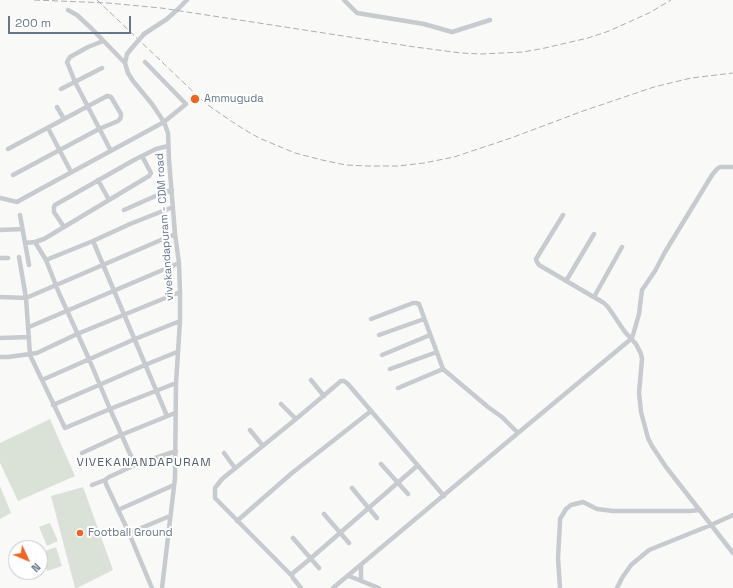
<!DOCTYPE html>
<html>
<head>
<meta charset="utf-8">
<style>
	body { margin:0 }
	#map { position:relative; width:733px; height:588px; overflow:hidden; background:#f9f9f7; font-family:"Space Grotesk",sans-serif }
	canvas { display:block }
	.north { position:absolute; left:8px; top:540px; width:40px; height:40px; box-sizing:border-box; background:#fff; border:1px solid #c2c9d0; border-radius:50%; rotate:134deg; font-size:11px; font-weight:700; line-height:16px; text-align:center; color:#66778a }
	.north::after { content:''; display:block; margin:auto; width:14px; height:18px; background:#ee6422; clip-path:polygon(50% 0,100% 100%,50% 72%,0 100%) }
	.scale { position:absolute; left:8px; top:16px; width:123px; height:18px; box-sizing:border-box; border:2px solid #66778a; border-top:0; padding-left:5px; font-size:12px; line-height:14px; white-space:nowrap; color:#66778a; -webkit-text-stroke:3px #fff; paint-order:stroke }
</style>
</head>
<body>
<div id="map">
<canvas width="733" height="588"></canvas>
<div class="north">N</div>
<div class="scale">200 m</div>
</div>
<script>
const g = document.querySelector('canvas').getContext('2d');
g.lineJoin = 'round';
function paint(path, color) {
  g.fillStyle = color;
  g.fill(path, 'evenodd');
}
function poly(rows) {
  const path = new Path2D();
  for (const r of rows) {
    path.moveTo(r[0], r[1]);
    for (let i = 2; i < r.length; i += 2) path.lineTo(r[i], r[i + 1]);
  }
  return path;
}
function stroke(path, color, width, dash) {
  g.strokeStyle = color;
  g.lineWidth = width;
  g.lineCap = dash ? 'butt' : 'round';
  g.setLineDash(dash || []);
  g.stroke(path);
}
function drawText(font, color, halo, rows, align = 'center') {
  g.font = font + ' "Space Grotesk",sans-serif';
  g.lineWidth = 4;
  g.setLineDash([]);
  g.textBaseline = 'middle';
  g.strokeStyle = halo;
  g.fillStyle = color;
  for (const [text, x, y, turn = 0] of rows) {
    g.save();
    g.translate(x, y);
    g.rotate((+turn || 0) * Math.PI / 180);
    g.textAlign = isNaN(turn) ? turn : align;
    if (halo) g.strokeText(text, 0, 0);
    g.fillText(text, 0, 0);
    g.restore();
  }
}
const green = poly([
	[50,419,75,476,18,501,0,463,0,443],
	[0,486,11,513,0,519],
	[83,487,113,570,77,588,75,588,51,496],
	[50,523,58,541,47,546,39,527],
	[56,547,62,566,47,571,42,552]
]);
const minor = poly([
	[344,0,357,13,424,24,452,32,490,20],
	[68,10,77,15,92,29,125,63],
	[144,34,167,19,177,10,187,0],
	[103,41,88,47,70,57,67,62,75,82,111,151],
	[131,49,127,54,125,63,128,73,133,81,152,104,164,122,168,133,169,160,175,234,179,263,180,292,180,321,176,383,175,478,162,588],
	[61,89,102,68],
	[57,107,64,119],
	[48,128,71,172],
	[8,149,107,96,111,97,121,114,121,116,120,119,118,121,99,129,13,175],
	[98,180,109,200],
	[0,198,17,202,24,198,164,122,186,104,145,62],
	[124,210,160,194,172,190],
	[20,215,29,265],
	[563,215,536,259,537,262,539,265,604,303,608,307,625,332,636,344,641,354,642,359,639,393,641,412,648,438,652,446,666,467,733,553],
	[64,227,54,212,54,207,55,205,134,160,156,149,168,146],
	[0,230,22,229],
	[93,241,167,416],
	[35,242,44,239,149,176,151,173,142,156],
	[25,243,35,242,46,260,59,293,89,359,110,409,135,465],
	[19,257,26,298,30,355,65,428,110,409,176,383],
	[0,258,8,258],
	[46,260,93,241,130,224,173,207],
	[566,281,594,234],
	[0,297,26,298,175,234],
	[594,297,622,247],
	[371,319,413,303,416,303,419,304,443,369,488,407,502,417,518,433],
	[29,327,179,263],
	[379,335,424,319],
	[0,338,29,337],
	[382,355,430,335],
	[0,357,8,357,37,353,77,334,180,292],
	[390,369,437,352],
	[42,380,135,339,180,321],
	[311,380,324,396],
	[398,388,443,369],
	[281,404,296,419],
	[53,405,145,365,177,352],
	[250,430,263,446],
	[82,453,121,435,175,413],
	[224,453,235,468],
	[381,464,408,494],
	[105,480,106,484,129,533,152,588],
	[92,485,105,480,109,477,135,465,176,451],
	[352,488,377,518],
	[118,510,174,485],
	[324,514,349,543],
	[237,521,292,473,371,411],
	[129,533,170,516],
	[293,538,319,568],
	[361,565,361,581],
	[292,576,215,498,215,488,222,479,296,419,341,381,344,381,348,384,444,496],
	[349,576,379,588],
	[301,588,293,578,292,575,293,573,310,559,417,466],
	[333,588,518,433,631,339,633,335,639,314,642,290,655,271,665,252,712,175,717,169,720,167,733,167],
	[560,588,558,558,560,522,560,519,566,509,571,505,583,502,597,509,613,511,690,511,700,510],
	[617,588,622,578,631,565,649,550,711,525,733,515]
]);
const rail = poly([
	[34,0,108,3,161,8,415,47,461,53,481,54,523,52,545,48,588,38,609,31,649,13,671,0],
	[97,0,205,103,231,121,245,130,259,138,295,153,322,160,346,165,367,166,398,166,424,163,454,157,511,138,583,111,654,87,691,78,733,73]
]);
const minorBridge = poly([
	[131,49,144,34]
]);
const markers = [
	[195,99,5,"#ee6422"],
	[80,533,4,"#ee6422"]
];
const poiNames = [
	["Ammuguda",204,99],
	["Football Ground",88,533]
];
const streetNames = [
	["vivekandapuram - CDM road",165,227,-94]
];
const neighbourhoodNames = [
	["VIVEKANANDAPURAM",144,463]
];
paint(green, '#dae2d8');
stroke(minor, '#c7cacf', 4.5);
stroke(rail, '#a9aeb5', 1, [6, 3]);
stroke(minorBridge, '#c7cacf', 4.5);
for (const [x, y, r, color] of markers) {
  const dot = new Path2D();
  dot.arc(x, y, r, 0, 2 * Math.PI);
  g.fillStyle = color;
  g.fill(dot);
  stroke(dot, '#fff', 1.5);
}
drawText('11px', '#66778a', '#fff', poiNames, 'left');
drawText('11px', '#66778a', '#fff', streetNames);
g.letterSpacing = '1px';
drawText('12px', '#55616e', '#fff', neighbourhoodNames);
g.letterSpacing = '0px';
</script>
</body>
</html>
